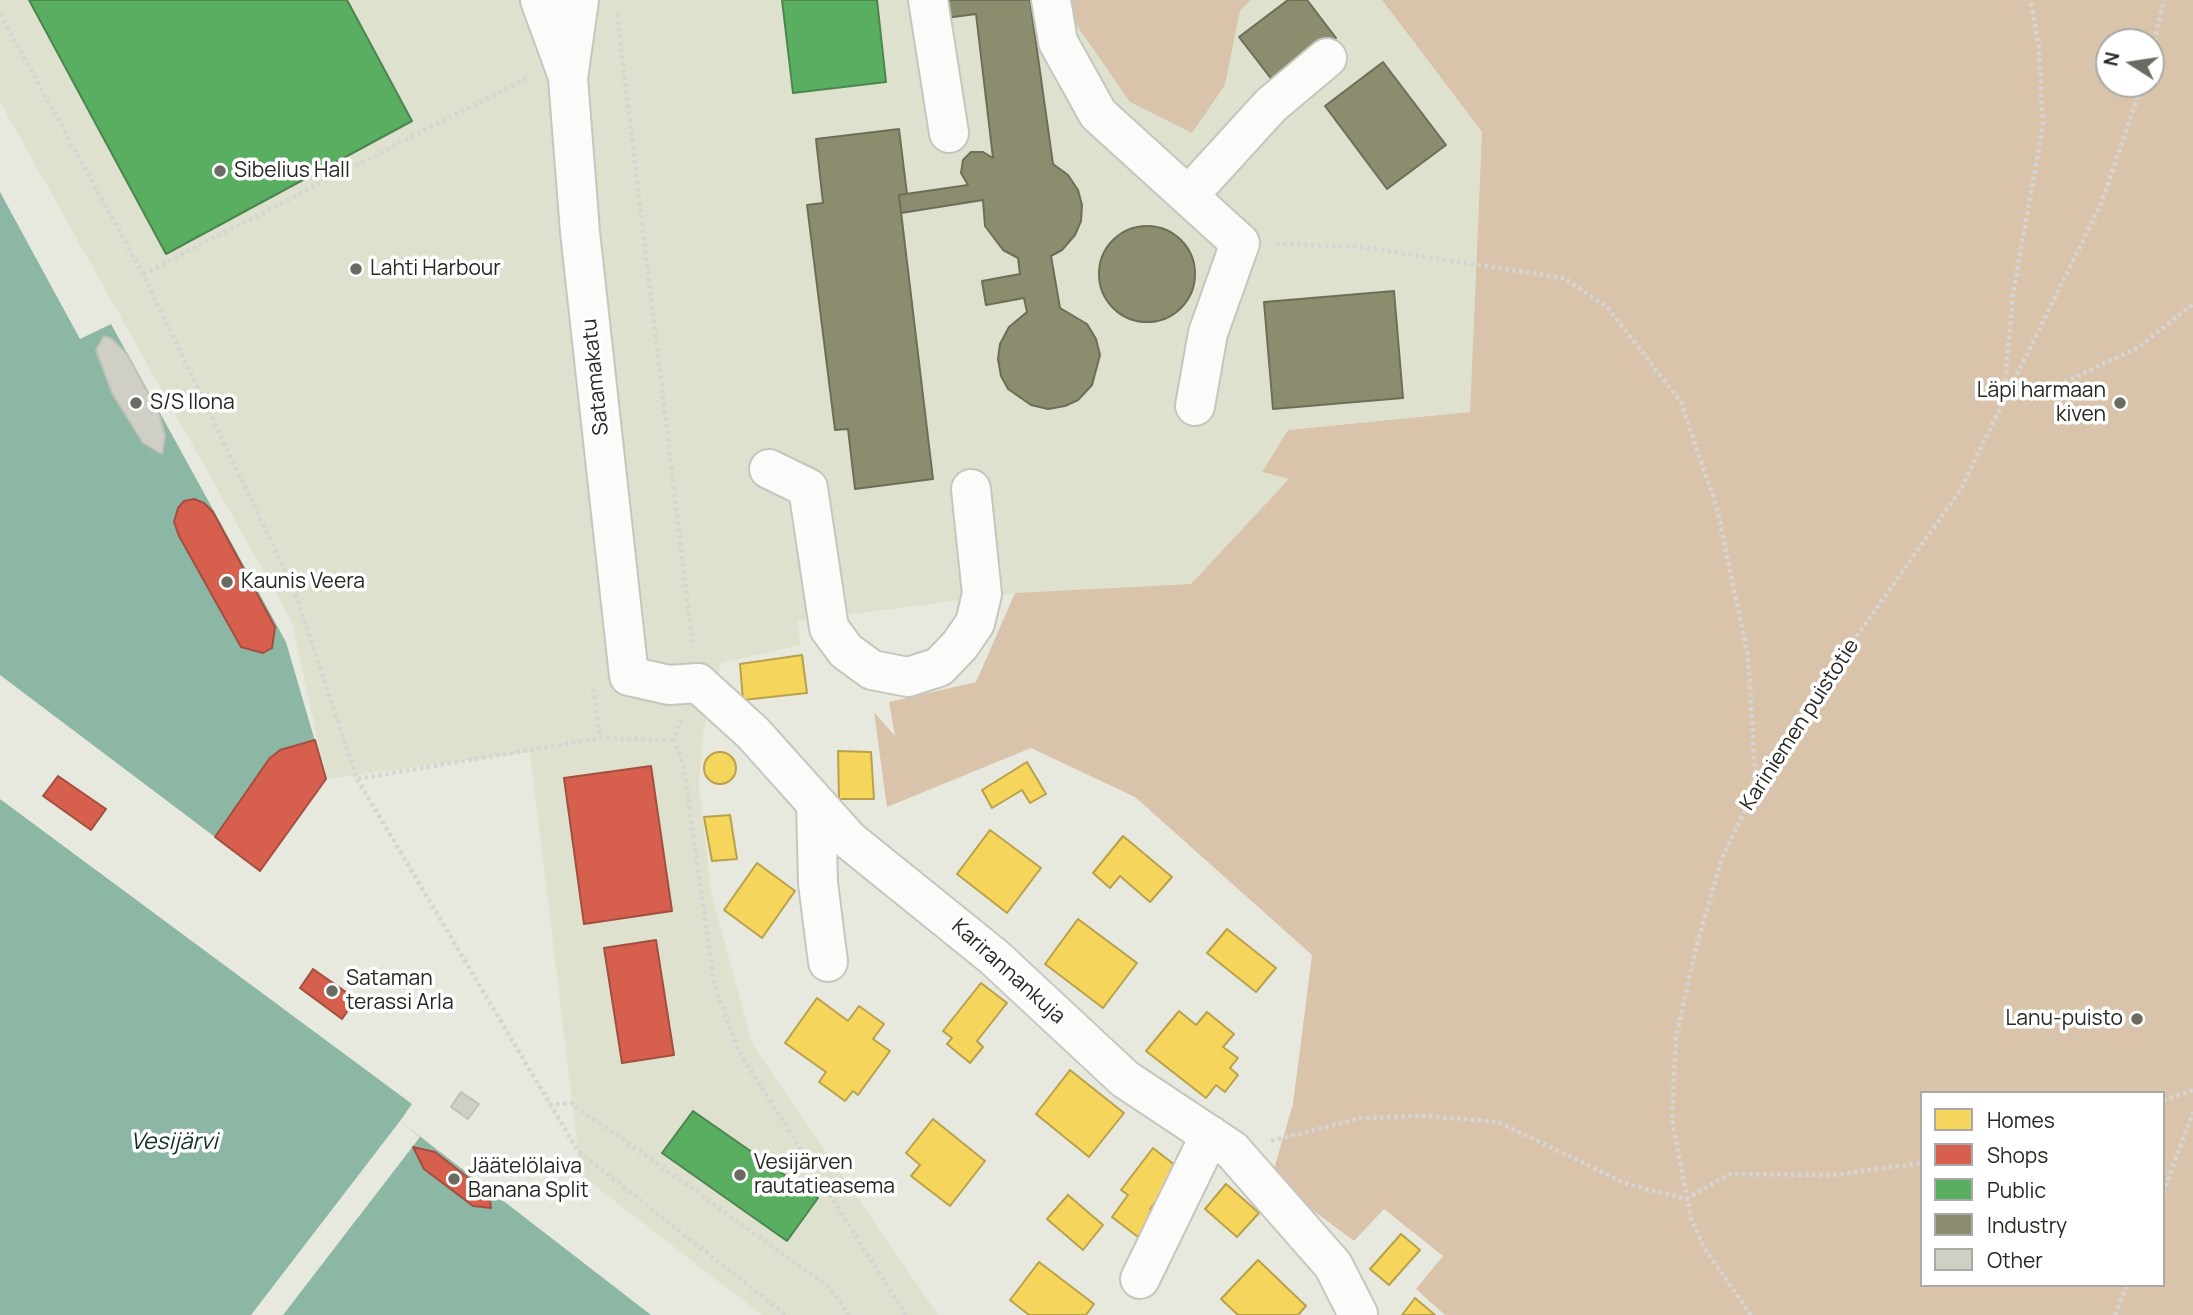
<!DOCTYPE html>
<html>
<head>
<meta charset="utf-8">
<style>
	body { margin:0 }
	#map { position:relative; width:2193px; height:1315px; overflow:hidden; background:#e7e9de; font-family:Manrope,sans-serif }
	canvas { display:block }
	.legend { position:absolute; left:1920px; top:1091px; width:245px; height:196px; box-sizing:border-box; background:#fff; border:2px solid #a9a9a6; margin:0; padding:9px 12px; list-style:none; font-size:21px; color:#272821 }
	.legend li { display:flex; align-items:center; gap:14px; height:35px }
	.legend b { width:35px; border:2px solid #a9a9a6 }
	.north { position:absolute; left:2095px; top:28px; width:70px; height:70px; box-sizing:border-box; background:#fff; border:2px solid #a9a9a6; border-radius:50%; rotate:282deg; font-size:19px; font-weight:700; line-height:28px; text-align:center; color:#272821 }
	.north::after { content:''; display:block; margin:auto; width:24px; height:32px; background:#6a6c63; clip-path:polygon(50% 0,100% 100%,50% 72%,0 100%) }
</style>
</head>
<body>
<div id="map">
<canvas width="2193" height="1315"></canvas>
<ul class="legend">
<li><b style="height:19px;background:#f6d55c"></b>Homes</li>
<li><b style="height:19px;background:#d6604d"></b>Shops</li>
<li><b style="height:19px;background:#5aae61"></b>Public</li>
<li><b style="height:19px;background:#8c8c6e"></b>Industry</li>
<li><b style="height:19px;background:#cfcfc6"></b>Other</li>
</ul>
<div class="north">N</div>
</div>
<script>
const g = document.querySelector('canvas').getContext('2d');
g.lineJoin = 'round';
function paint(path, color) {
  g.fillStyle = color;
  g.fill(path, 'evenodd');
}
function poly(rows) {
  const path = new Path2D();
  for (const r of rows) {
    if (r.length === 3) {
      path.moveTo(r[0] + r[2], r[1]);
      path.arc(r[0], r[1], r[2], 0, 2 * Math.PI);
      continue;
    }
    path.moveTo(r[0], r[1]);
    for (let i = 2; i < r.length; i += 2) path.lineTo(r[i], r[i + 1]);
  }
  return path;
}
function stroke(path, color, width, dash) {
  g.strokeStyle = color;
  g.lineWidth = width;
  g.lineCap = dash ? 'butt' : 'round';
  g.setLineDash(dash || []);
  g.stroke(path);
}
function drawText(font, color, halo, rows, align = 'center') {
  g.font = font + ' Manrope,sans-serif';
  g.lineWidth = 7;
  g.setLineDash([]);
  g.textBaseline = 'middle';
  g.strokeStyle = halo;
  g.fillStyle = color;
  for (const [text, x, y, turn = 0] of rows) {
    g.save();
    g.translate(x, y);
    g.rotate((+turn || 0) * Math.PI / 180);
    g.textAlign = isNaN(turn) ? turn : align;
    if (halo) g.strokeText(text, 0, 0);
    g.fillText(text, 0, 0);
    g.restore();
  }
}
const built = poly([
	[0,0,1065,0,1225,85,1240,11,1251,0,1382,0,1482,132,1470,412,1288,430,1262,473,1290,479,1191,584,1015,593,798,621,800,645,721,663,703,732,699,785,711,892,752,1044,938,1315,762,1315,577,1172,578,1151,530,752,326,779,292,622,0,102]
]);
const forest = poly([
	[1065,0,1251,0,1240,11,1225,85,1192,133,1130,102,1066,10],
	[1382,0,2193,0,2193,1315,1445,1315,1416,1289,1443,1256,1384,1209,1354,1241,1271,1179,1293,1104,1312,955,1135,797,1031,748,887,807,874,712,895,736,889,702,976,682,1015,593,1191,584,1289,479,1262,472,1288,430,1470,412,1482,132],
	[2109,42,2151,42,2151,84,2109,84],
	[1922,1093,2163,1093,2163,1285,1922,1285]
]);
const water = poly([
	[0,192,80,339,111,324,286,642,326,779,260,871,0,675],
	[0,799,412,1104,400,1121,651,1315,0,1315]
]);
const pier = poly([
	[400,1121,420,1137,283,1315,251,1315]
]);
const homes = poly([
	[802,655,807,693,743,700,740,664,802,655],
	[838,751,871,752,874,799,839,799,838,751],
	[720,768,16],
	[1027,762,1046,794,1030,803,1022,790,992,808,982,790,1027,762],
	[730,815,737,859,712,861,704,817,730,815],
	[990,830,1041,868,1007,913,957,874,990,830],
	[1123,836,1172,877,1150,902,1120,876,1110,888,1093,873,1123,836],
	[757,863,795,891,762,938,724,910,757,863],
	[1078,919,1137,963,1103,1008,1045,964,1078,919],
	[1227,929,1276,968,1256,992,1207,953,1227,929],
	[981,983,1007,1003,977,1041,983,1047,970,1063,947,1044,952,1038,943,1031,981,983],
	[817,998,848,1021,859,1006,884,1024,873,1039,890,1051,858,1095,853,1091,845,1101,819,1082,826,1072,785,1043,817,998],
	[1179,1011,1196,1025,1207,1012,1234,1034,1223,1047,1238,1058,1230,1068,1238,1075,1225,1092,1216,1085,1206,1098,1146,1051,1179,1011],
	[1070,1070,1124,1113,1089,1157,1036,1114,1070,1070],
	[933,1119,985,1161,950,1206,911,1176,920,1165,906,1153,933,1119],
	[1153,1148,1180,1169,1150,1209,1156,1213,1138,1237,1112,1217,1128,1195,1121,1190,1153,1148],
	[1226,1184,1259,1213,1237,1237,1205,1209,1226,1184],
	[1068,1195,1103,1225,1083,1250,1047,1219,1068,1195],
	[1401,1234,1420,1250,1389,1285,1370,1269,1401,1234],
	[1258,1260,1306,1306,1298,1315,1238,1315,1221,1299,1258,1260],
	[1039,1262,1094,1304,1086,1315,1029,1315,1010,1300,1039,1262],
	[1415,1298,1435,1315,1402,1315,1415,1298]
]);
const shops = poly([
	[194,499,204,503,213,512,275,627,272,648,263,653,241,647,179,536,174,522,178,508,184,501,194,499],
	[315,740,326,779,260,871,215,837,269,759,280,750,315,740],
	[651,766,672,911,584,924,564,778,651,766],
	[58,776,106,809,91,830,43,796,58,776],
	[656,940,674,1055,622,1063,604,948,656,940],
	[313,969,356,999,342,1019,300,988,313,969],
	[413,1147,435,1152,484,1190,490,1200,491,1208,473,1206,424,1169,413,1147]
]);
const public = poly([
	[29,0,347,0,412,121,166,254,29,0],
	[782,0,877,0,886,82,793,93,782,0],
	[693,1111,818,1198,787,1241,662,1153,693,1111]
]);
const industry = poly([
	[936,0,1030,0,1053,164,1068,175,1078,190,1082,205,1081,221,1075,235,1062,250,1051,256,1060,308,1087,324,1096,339,1100,355,1092,385,1078,400,1065,406,1048,409,1031,405,1008,389,1001,376,998,359,1000,344,1009,327,1027,312,1024,298,986,305,982,281,1020,274,1018,258,1003,250,985,226,983,200,901,213,899,195,968,185,961,173,963,160,971,152,983,152,993,158,976,14,938,19,936,0],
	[1288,0,1307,0,1336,38,1276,85,1239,37,1288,0],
	[1383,62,1446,145,1387,189,1325,106,1383,62],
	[899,129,907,194,899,195,933,479,855,489,848,429,835,430,807,205,823,203,816,139,899,129],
	[1147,274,48],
	[1394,291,1403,398,1273,409,1264,302,1394,291]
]);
const building = poly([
	[104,336,112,339,127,354,159,413,165,436,162,454,143,443,112,393,96,350,104,336],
	[461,1092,479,1104,468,1119,451,1107,461,1092]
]);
const path = poly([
	[0,14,143,274,294,589,357,779,600,738,674,740],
	[617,14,693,648],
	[2151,55,2164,0],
	[1276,244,1360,247,1564,278,1607,307,1681,402,1717,508,1748,656,1756,786],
	[143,274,527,78],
	[2004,395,2013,294,2043,125,2039,49,2031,0],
	[2004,399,2048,390,2139,347,2193,304],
	[593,689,600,738],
	[681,719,674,740,684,768,714,983,738,1050,906,1315],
	[357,779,578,1151,786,1315],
	[2163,1100,2193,1090],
	[549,1105,571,1103,655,1162,829,1287,849,1315],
	[1271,1141,1362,1118,1426,1116,1498,1122,1627,1184,1686,1199,1729,1174,1834,1175,1922,1163],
	[2163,1193,2193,1112],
	[1751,1315,1704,1248,1691,1218,1672,1121,1676,1037,1696,948,1722,858,1756,787,1832,671,1959,492,2101,204,2142,84],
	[2115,1315,2127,1285]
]);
const minor = poly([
	[540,0,567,74],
	[579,0,568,78,580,232,629,676,669,685,698,683,753,733,849,840,994,957,1125,1079,1232,1150,1333,1265,1358,1314],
	[928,0,949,133],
	[1051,0,1058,42,1098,114,1240,243,1208,333,1195,406],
	[1188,196,1271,105,1327,58],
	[769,469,808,488,829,628,846,651,872,670,908,677,939,667,960,645,975,623,982,594,971,489],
	[816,803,818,883,828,962],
	[1140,1279,1210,1135]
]);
const markers = [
	[220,171,7,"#6a6c63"],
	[356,269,7,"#6a6c63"],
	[136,403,7,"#6a6c63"],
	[2120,403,7,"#6a6c63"],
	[227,582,7,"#6a6c63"],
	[332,991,7,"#6a6c63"],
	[2137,1019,7,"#6a6c63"],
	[740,1175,7,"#6a6c63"],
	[454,1179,7,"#6a6c63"]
];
const poiNames = [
	["Sibelius Hall",234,171],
	["Lahti Harbour",370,269],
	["Läpi harmaan",2106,391,"right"],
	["kiven",2106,415,"right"],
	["S/S Ilona",150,403],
	["Kaunis Veera",241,582],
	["Sataman",346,979],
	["terassi Arla",346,1003],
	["Lanu-puisto",2123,1019,"right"],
	["Vesijärven",754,1163],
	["rautatieasema",754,1187],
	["Jäätelölaiva",468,1167],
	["Banana Split",468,1191]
];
const streetNames = [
	["Satamakatu",596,377,-96],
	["Kariniemen puistotie",1800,725,-57],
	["Karirannankuja",1008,972,42]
];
const waterNames = [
	["Vesijärvi",174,1143]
];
paint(built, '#dee1ce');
paint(forest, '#dac3ab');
paint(water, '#8db7a5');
paint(pier, '#e7e9de');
paint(homes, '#f6d55c');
stroke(homes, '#b8a14a', 2);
paint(shops, '#d6604d');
stroke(shops, '#a24f40', 2);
paint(public, '#5aae61');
stroke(public, '#4b864e', 2);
paint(industry, '#8c8c6e');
stroke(industry, '#6e6e57', 2);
paint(building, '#cfcfc6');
stroke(building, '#c0c0b8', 2);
stroke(minor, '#c5c6be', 42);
stroke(path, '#d5d5d2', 4.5, [3.5, 3.5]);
stroke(minor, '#fbfcfa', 38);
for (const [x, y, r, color] of markers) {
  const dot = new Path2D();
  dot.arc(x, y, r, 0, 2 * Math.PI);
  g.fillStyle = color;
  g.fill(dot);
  stroke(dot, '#fff', 2.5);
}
drawText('21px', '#272821', '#fff', poiNames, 'left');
drawText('21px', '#272821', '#fff', streetNames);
drawText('italic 23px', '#133027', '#fff', waterNames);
</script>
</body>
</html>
